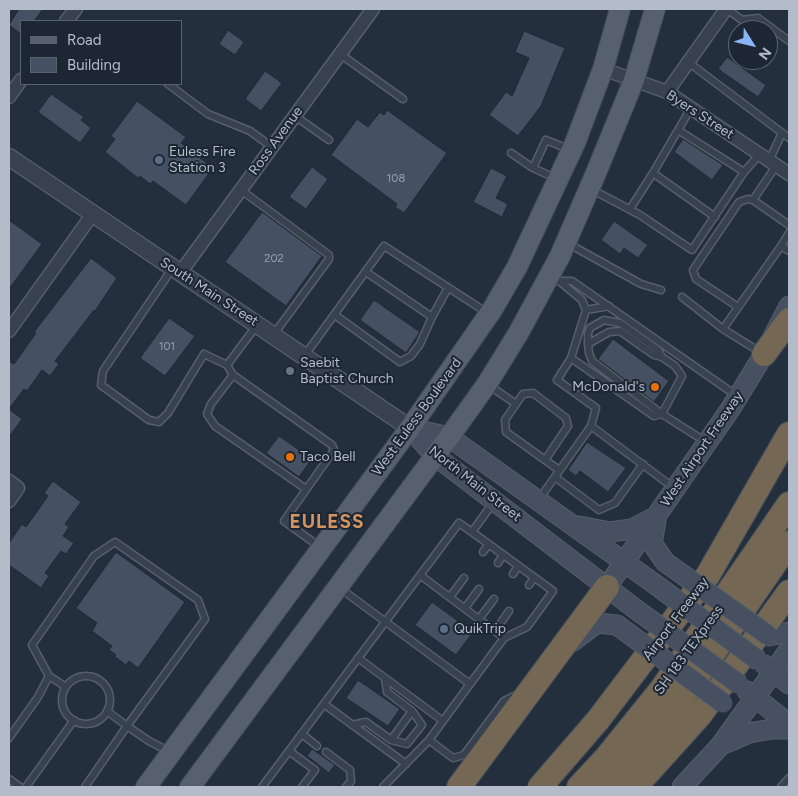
<!DOCTYPE html>
<html>
<head>
<meta charset="utf-8">
<style>
	body { margin:0 }
	#map { position:relative; width:798px; height:796px; overflow:hidden; background:#242f3e; font-family:Figtree,sans-serif }
	canvas { display:block }
	.frame { position:absolute; inset:0; border:10px solid #b4bcc9; pointer-events:none }
	.legend { position:absolute; left:20px; top:20px; width:162px; height:65px; box-sizing:border-box; background:#1d2633; border:1px solid #59626f; margin:0; padding:6px 9px; list-style:none; font-size:15px; color:#b4bcc9 }
	.legend li { display:flex; align-items:center; gap:10px; height:25px }
	.legend b { width:25px; border:1px solid #59626f }
	.north { position:absolute; left:728px; top:20px; width:50px; height:50px; box-sizing:border-box; background:#1d2633; border:1px solid #59626f; border-radius:50%; rotate:126deg; font-size:14px; font-weight:700; line-height:20px; text-align:center; color:#b4bcc9 }
	.north::after { content:''; display:block; margin:auto; width:18px; height:22px; background:#8ab4f8; clip-path:polygon(50% 0,100% 100%,50% 72%,0 100%) }
</style>
</head>
<body>
<div id="map">
<canvas width="798" height="796"></canvas>
<div class="frame"></div>
<ul class="legend">
<li><b style="height:6px;background:#56606e"></b>Road</li>
<li><b style="height:14px;background:#455162"></b>Building</li>
</ul>
<div class="north">N</div>
</div>
<script>
const g = document.querySelector('canvas').getContext('2d');
g.lineJoin = 'round';
function paint(path, color) {
  g.fillStyle = color;
  g.fill(path, 'evenodd');
}
function poly(rows) {
  const path = new Path2D();
  for (const r of rows) {
    if (r.length === 3) {
      path.moveTo(r[0] + r[2], r[1]);
      path.arc(r[0], r[1], r[2], 0, 2 * Math.PI);
      continue;
    }
    path.moveTo(r[0], r[1]);
    for (let i = 2; i < r.length; i += 2) path.lineTo(r[i], r[i + 1]);
  }
  return path;
}
function stroke(path, color, width, dash) {
  g.strokeStyle = color;
  g.lineWidth = width;
  g.lineCap = dash ? 'butt' : 'round';
  g.setLineDash(dash || []);
  g.stroke(path);
}
function drawText(font, color, halo, rows, align = 'center') {
  g.font = font + ' Figtree,sans-serif';
  g.lineWidth = 4;
  g.setLineDash([]);
  g.textBaseline = 'middle';
  g.strokeStyle = halo;
  g.fillStyle = color;
  for (const [text, x, y, turn = 0] of rows) {
    g.save();
    g.translate(x, y);
    g.rotate((+turn || 0) * Math.PI / 180);
    g.textAlign = isNaN(turn) ? turn : align;
    if (halo) g.strokeText(text, 0, 0);
    g.fillText(text, 0, 0);
    g.restore();
  }
}
const building = poly([
	[19,9,43,9,34,21,21,21,21,34,9,25,19,9],
	[228,30,244,42,235,55,219,44,228,30],
	[524,31,565,48,541,106,518,136,489,115,506,92,512,96,529,58,515,52,524,31],
	[727,57,766,85,758,97,718,69,727,57],
	[265,71,282,83,261,111,245,99,265,71],
	[51,94,84,117,81,120,91,128,80,143,38,112,51,94],
	[137,101,186,137,181,143,213,168,186,205,153,181,150,184,140,176,138,178,105,152,115,139,111,136,137,101],
	[387,110,447,153,404,213,395,207,397,204,331,155,357,119,368,127,380,112,384,115,387,110],
	[683,139,723,165,712,180,674,152,683,139],
	[312,167,328,179,306,209,289,197,312,167],
	[491,168,507,176,496,198,508,204,502,217,473,202,491,168],
	[262,212,322,256,286,306,225,262,262,212],
	[9,220,42,244,9,289,9,220],
	[614,221,648,245,638,258,624,248,620,254,601,240,614,221],
	[91,258,117,278,95,311,94,310,55,361,59,364,50,376,42,370,27,391,24,389,9,409,22,419,9,437,9,361,14,364,36,333,34,332,91,258],
	[374,300,420,332,406,353,360,320,374,300],
	[169,318,195,336,165,376,140,358,169,318],
	[613,339,669,381,654,402,598,359,613,339],
	[279,436,312,459,299,477,266,453,279,436],
	[587,442,626,468,608,492,580,471,576,476,568,470,587,442],
	[53,481,81,502,65,524,69,527,63,536,74,543,66,554,61,551,45,573,49,576,41,588,9,565,9,543,22,524,26,527,48,496,44,493,53,481],
	[116,552,185,602,138,668,129,661,126,665,114,656,116,655,109,650,112,646,92,631,97,623,76,608,116,552],
	[432,602,473,632,456,655,415,625,432,602],
	[358,680,400,709,388,726,346,698,358,680],
	[312,749,335,765,329,773,307,756,312,749]
]);
const service = poly([
	[727,9,742,20,758,18,789,41],
	[340,54,403,99],
	[688,62,789,138],
	[168,84,208,114,250,131,272,147],
	[691,108,653,173,715,217],
	[295,116,329,140],
	[678,130,744,172],
	[511,153,533,168,555,178],
	[769,161,782,133],
	[776,166,753,200,789,225],
	[533,168,546,140,568,149],
	[591,189,640,215,692,250,744,172,759,155],
	[241,190,329,255,329,259,274,334],
	[630,209,653,173],
	[789,233,781,246,789,251],
	[569,244,641,284,661,290],
	[172,269,103,371,101,385,149,420,159,422,168,413,204,354,227,365],
	[366,272,432,317,448,288],
	[553,276,582,300,586,310,571,358,654,416,662,414,706,442],
	[562,281,572,281,737,396],
	[682,297,723,329],
	[738,307,696,279,693,270,739,202,748,199,753,200],
	[586,310,609,306],
	[335,315,400,362,411,356,420,344,432,317],
	[257,325,227,365,233,375,332,445,334,450,284,521,320,547],
	[588,344,609,332,620,331,654,355,662,357,675,366,682,376,662,414,592,361,589,353,588,344,588,333,590,328,604,320,620,323,658,350,662,357],
	[760,352,723,329,781,246],
	[305,355,384,246,486,312],
	[571,358,557,380,596,408,591,426,674,488],
	[233,375,211,404,207,414,215,426,306,489],
	[490,386,516,404,505,420,506,432,559,470],
	[516,404,523,394,533,393,566,418,568,426,545,460],
	[555,477,599,510,615,503,643,464],
	[540,498,591,426],
	[483,552,489,544],
	[498,563,503,555],
	[513,574,518,566],
	[420,575,504,638],
	[529,585,534,578],
	[341,589,470,684,429,740,383,787],
	[450,597,464,578],
	[465,608,479,589],
	[479,619,494,599],
	[495,631,509,611],
	[358,658,443,721],
	[49,676,66,687],
	[86,700,24],
	[470,684,504,638,527,627,553,591,472,532],
	[324,704,406,764],
	[352,725,366,722,391,740,412,711,387,692,385,678],
	[302,734,317,746],
	[9,738,38,697,49,676,32,645,94,556,115,542,198,600,205,619,127,726,149,741,168,751],
	[391,740,407,744,422,725,412,711],
	[429,740,453,758,464,755,504,701,516,695],
	[289,751,315,770,302,787],
	[326,752,350,770,351,781,346,787],
	[9,779,20,787],
	[26,787,74,720],
	[85,787,127,726,107,711],
	[262,787,459,523,472,532,493,503],
	[781,787,789,778]
]);
const minor = poly([
	[66,21,76,9],
	[603,69,667,92,789,174],
	[667,92,726,9],
	[9,97,21,80],
	[180,273,373,9],
	[9,331,92,215],
	[9,481,18,488,9,501]
]);
const tertiary = poly([
	[9,157,410,428]
]);
const secondary = poly([
	[410,428,449,437,652,582],
	[410,428,434,455,634,608],
	[656,521,652,543,665,562],
	[579,526,610,532,632,529,655,517],
	[607,587,731,408,764,354,789,306],
	[769,636,789,632],
	[572,642,597,623,617,625],
	[765,665,789,684],
	[747,691,789,724],
	[721,745,749,733,772,729,789,729],
	[682,787,720,746,789,650]
]);
const primary = poly([
	[146,787,410,428,492,310,517,267,575,143,603,69,620,9],
	[190,787,449,437,487,384,519,332,560,256,596,173,634,80,655,9]
]);
const motorway = poly([
	[764,354,789,320],
	[459,787,607,587],
	[540,787,598,720,708,575,789,434],
	[579,787,606,758,661,690,789,504],
	[607,787,677,706,789,543],
	[635,787,700,715,789,592]
]);
const secondaryBridge = poly([
	[665,562,769,636],
	[652,582,759,661],
	[634,608,740,685],
	[617,625,723,703]
]);
const markers = [
	[159,160,5,"#5c6f8a"],
	[290,371,5,"#6b7280"],
	[655,387,5,"#e8710a"],
	[290,457,5,"#e8710a"],
	[444,629,5,"#5c6f8a"]
];
const numberNames = [
	["108",396,179],
	["202",274,259],
	["101",167,347]
];
const streetNames = [
	["Byers Street",700,115,33],
	["Ross Avenue",276,141,-54],
	["South Main Street",209,292,33],
	["West Euless Boulevard",417,417,-54],
	["West Airport Freeway",702,449,-56],
	["North Main Street",475,484,38],
	["Airport Freeway",676,619,-53],
	["SH 183 TEXpress",689,650,-54]
];
const poiNames = [
	["Euless Fire",169,152],
	["Station 3",169,168],
	["Saebit",300,363],
	["Baptist Church",300,379],
	["McDonald's",645,387,"right"],
	["Taco Bell",300,457],
	["QuikTrip",454,629]
];
const districtNames = [
	["EULESS",327,522]
];
paint(building, '#455162');
stroke(building, '#1f2835', 1);
stroke(service, '#565f6c', 9);
stroke(minor, '#565f6c', 15);
stroke(tertiary, '#565f6c', 19);
stroke(secondary, '#565f6c', 21);
stroke(primary, '#414a57', 22);
stroke(motorway, '#434c59', 26);
stroke(service, '#38414e', 6);
stroke(minor, '#38414e', 12);
stroke(tertiary, '#38414e', 16);
stroke(secondary, '#465061', 19);
stroke(primary, '#56606e', 20);
stroke(motorway, '#746855', 24);
stroke(secondaryBridge, '#565f6c', 21, []);
stroke(secondaryBridge, '#465061', 19);
for (const [x, y, r, color] of markers) {
  const dot = new Path2D();
  dot.arc(x, y, r, 0, 2 * Math.PI);
  g.fillStyle = color;
  g.fill(dot);
  stroke(dot, '#1d2633', 2);
}
drawText('11px', '#98a1af', null, numberNames);
drawText('14px', '#b4bcc9', '#1d2633', streetNames);
drawText('14px', '#b4bcc9', '#1d2633', poiNames, 'left');
g.letterSpacing = '1px';
drawText('bold 19px', '#d59563', '#1d2633', districtNames);
g.letterSpacing = '0px';
</script>
</body>
</html>
